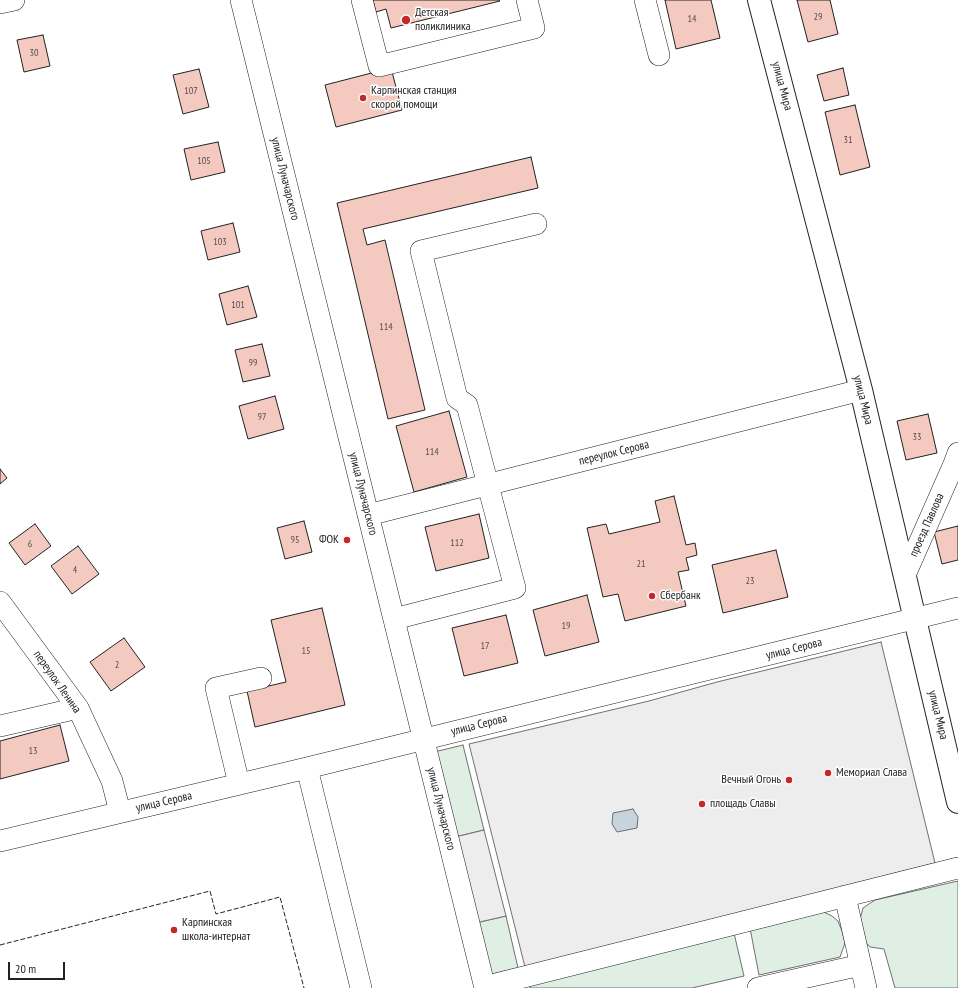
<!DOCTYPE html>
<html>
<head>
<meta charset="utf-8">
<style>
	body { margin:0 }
	#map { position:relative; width:958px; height:988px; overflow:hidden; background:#fff; font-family:"PT Sans Narrow",sans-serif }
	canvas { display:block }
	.scale { position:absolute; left:8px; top:962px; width:57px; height:18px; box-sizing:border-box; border:2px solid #222; border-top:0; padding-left:5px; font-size:12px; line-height:14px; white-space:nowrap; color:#222; -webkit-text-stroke:3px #fff; paint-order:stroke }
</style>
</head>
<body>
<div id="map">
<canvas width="958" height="988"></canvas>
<div class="scale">20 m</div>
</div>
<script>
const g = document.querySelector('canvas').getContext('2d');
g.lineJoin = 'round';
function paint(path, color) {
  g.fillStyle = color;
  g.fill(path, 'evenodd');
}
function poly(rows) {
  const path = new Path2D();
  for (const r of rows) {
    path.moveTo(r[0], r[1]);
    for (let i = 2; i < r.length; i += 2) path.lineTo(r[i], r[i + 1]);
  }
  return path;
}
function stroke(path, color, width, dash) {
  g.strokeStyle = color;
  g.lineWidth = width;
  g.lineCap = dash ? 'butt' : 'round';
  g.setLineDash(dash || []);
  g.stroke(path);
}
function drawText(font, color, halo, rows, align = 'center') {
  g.font = font + ' "PT Sans Narrow",sans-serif';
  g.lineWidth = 3;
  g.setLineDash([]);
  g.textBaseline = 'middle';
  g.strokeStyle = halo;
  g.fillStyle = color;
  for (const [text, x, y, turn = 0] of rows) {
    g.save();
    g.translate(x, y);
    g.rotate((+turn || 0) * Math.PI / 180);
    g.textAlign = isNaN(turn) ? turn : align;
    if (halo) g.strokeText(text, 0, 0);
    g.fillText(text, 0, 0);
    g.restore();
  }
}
const green = poly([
	[463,745,484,830,451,838,430,753,463,745],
	[958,881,958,988,895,988,884,949,870,947,861,937,859,923,863,908,875,900,958,881],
	[824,912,832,916,838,921,842,931,845,943,840,957,759,975,750,928,824,912],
	[506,916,518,968,484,976,471,924,506,916],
	[734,933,744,976,692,988,530,988,529,982,734,933]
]);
const parking = poly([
	[881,642,935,863,525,967,469,744,649,701,717,682,881,642],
	[484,830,506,916,471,924,451,838,484,830]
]);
const water = poly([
	[633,809,638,817,637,828,617,832,612,824,613,813,633,809]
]);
const building = poly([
	[373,0,499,0,500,1,391,28,386,9,376,12,373,0],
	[665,0,711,0,720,38,676,49,665,0],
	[797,0,830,0,838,34,808,42,797,0],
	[43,35,50,66,24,72,17,40,43,35],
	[391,68,402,110,336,127,325,85,391,68],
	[843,68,849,95,824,101,817,75,843,68],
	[199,69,209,107,183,114,173,75,199,69],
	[855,105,870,167,840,175,825,112,855,105],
	[218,142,225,172,191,180,184,149,218,142],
	[531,157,538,188,363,229,367,245,385,240,425,410,388,419,337,203,531,157],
	[233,223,240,252,208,260,201,231,233,223],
	[248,286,257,317,227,325,219,294,248,286],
	[262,344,270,376,243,382,235,350,262,344],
	[275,396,284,429,248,439,239,406,275,396],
	[449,411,467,477,414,492,396,426,449,411],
	[928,414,937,453,906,460,897,421,928,414],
	[0,469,7,478,0,484,0,469],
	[674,496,686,545,695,543,697,555,686,558,689,570,678,572,686,606,625,621,618,594,603,597,587,528,606,524,609,534,660,522,655,501,674,496],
	[479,514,489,558,436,571,425,527,479,514],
	[304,521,312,552,285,559,277,528,304,521],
	[35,524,51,546,25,565,9,543,35,524],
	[958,526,958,560,942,564,934,532,958,526],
	[78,546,99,574,72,594,51,566,78,546],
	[776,550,788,597,723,613,712,565,776,550],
	[587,595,599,642,545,656,533,610,587,595],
	[322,608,345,705,255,727,247,691,286,682,271,620,322,608],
	[506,615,518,663,464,676,452,628,506,615],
	[124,638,145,667,111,691,90,662,124,638],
	[60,725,69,761,0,779,0,741,60,725]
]);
const minor = poly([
	[241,0,485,988],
	[362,0,379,66,534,28,527,0],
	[645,0,659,55],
	[0,3,14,0],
	[368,515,861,390],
	[905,575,954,464,958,453],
	[0,602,78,708,112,781,120,812],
	[394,619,515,588,467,405,457,398,421,251,536,224],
	[0,726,78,708],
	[307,768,361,988],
	[239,784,216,688,261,678],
	[0,841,307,768,958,608],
	[845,896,866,988],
	[484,987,958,868],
	[758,988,861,965]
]);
const major = poly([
	[759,0,861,390,958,802]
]);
const fence = poly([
	[0,945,210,891,216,914,280,897,304,988]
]);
const markers = [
	[406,20,5,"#c62828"],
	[363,98,4,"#c62828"],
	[347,540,4,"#c62828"],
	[652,596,4,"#c62828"],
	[828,773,4,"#c62828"],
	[789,780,4,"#c62828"],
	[702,804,4,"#c62828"],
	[174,930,4,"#c62828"]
];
const numberNames = [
	["29",818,17],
	["14",692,19],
	["30",34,53],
	["107",191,91],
	["31",848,140],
	["105",204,161],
	["103",220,242],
	["101",238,305],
	["114",386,327],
	["99",253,363],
	["97",262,417],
	["33",917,437],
	["114",432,452],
	["95",295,540],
	["112",457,543],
	["6",30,544],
	["21",641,564],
	["4",75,570],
	["23",750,581],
	["19",566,626],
	["17",485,646],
	["15",306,651],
	["2",117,665],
	["13",33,751]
];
const poiNames = [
	["Детская",415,13],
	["поликлиника",415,27],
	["Карпинская станция",371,91],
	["скорой помощи",371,105],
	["ФОК",339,540,"right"],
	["Сбербанк",660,596],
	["Мемориал Слава",836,773],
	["Вечный Огонь",781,780,"right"],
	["площадь Славы",710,804],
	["Карпинская",182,923],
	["школа-интернат",182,937]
];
const streetNames = [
	["улица Мира",782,86,75],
	["улица Луначарского",285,179,76],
	["улица Мира",863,400,76],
	["переулок Серова",614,453,-14],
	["улица Луначарского",363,494,76],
	["проезд Павлова",927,525,-66],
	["улица Серова",794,649,-14],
	["переулок Ленина",57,682,55],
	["улица Мира",938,715,76],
	["улица Серова",479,725,-14],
	["улица Серова",164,802,-13],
	["улица Луначарского",441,809,76]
];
paint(green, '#e0efe3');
stroke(green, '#6f6f6f', 1);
paint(parking, '#ededed');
stroke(parking, '#6f6f6f', 1);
paint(water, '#c7d3dd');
stroke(water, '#6f6f6f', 1);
paint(building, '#f3c9c0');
stroke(building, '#222', 1);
stroke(minor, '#222', 22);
stroke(major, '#222', 24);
stroke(minor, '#fff', 21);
stroke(major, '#fff', 22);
stroke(fence, '#222', 1, [5, 2]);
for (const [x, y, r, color] of markers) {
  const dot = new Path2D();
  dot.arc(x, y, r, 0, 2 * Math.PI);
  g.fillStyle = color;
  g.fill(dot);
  stroke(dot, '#fff', 1.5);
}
drawText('10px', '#564c4a', null, numberNames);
drawText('12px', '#222', '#fff', poiNames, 'left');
drawText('12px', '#222', '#fff', streetNames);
</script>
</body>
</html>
